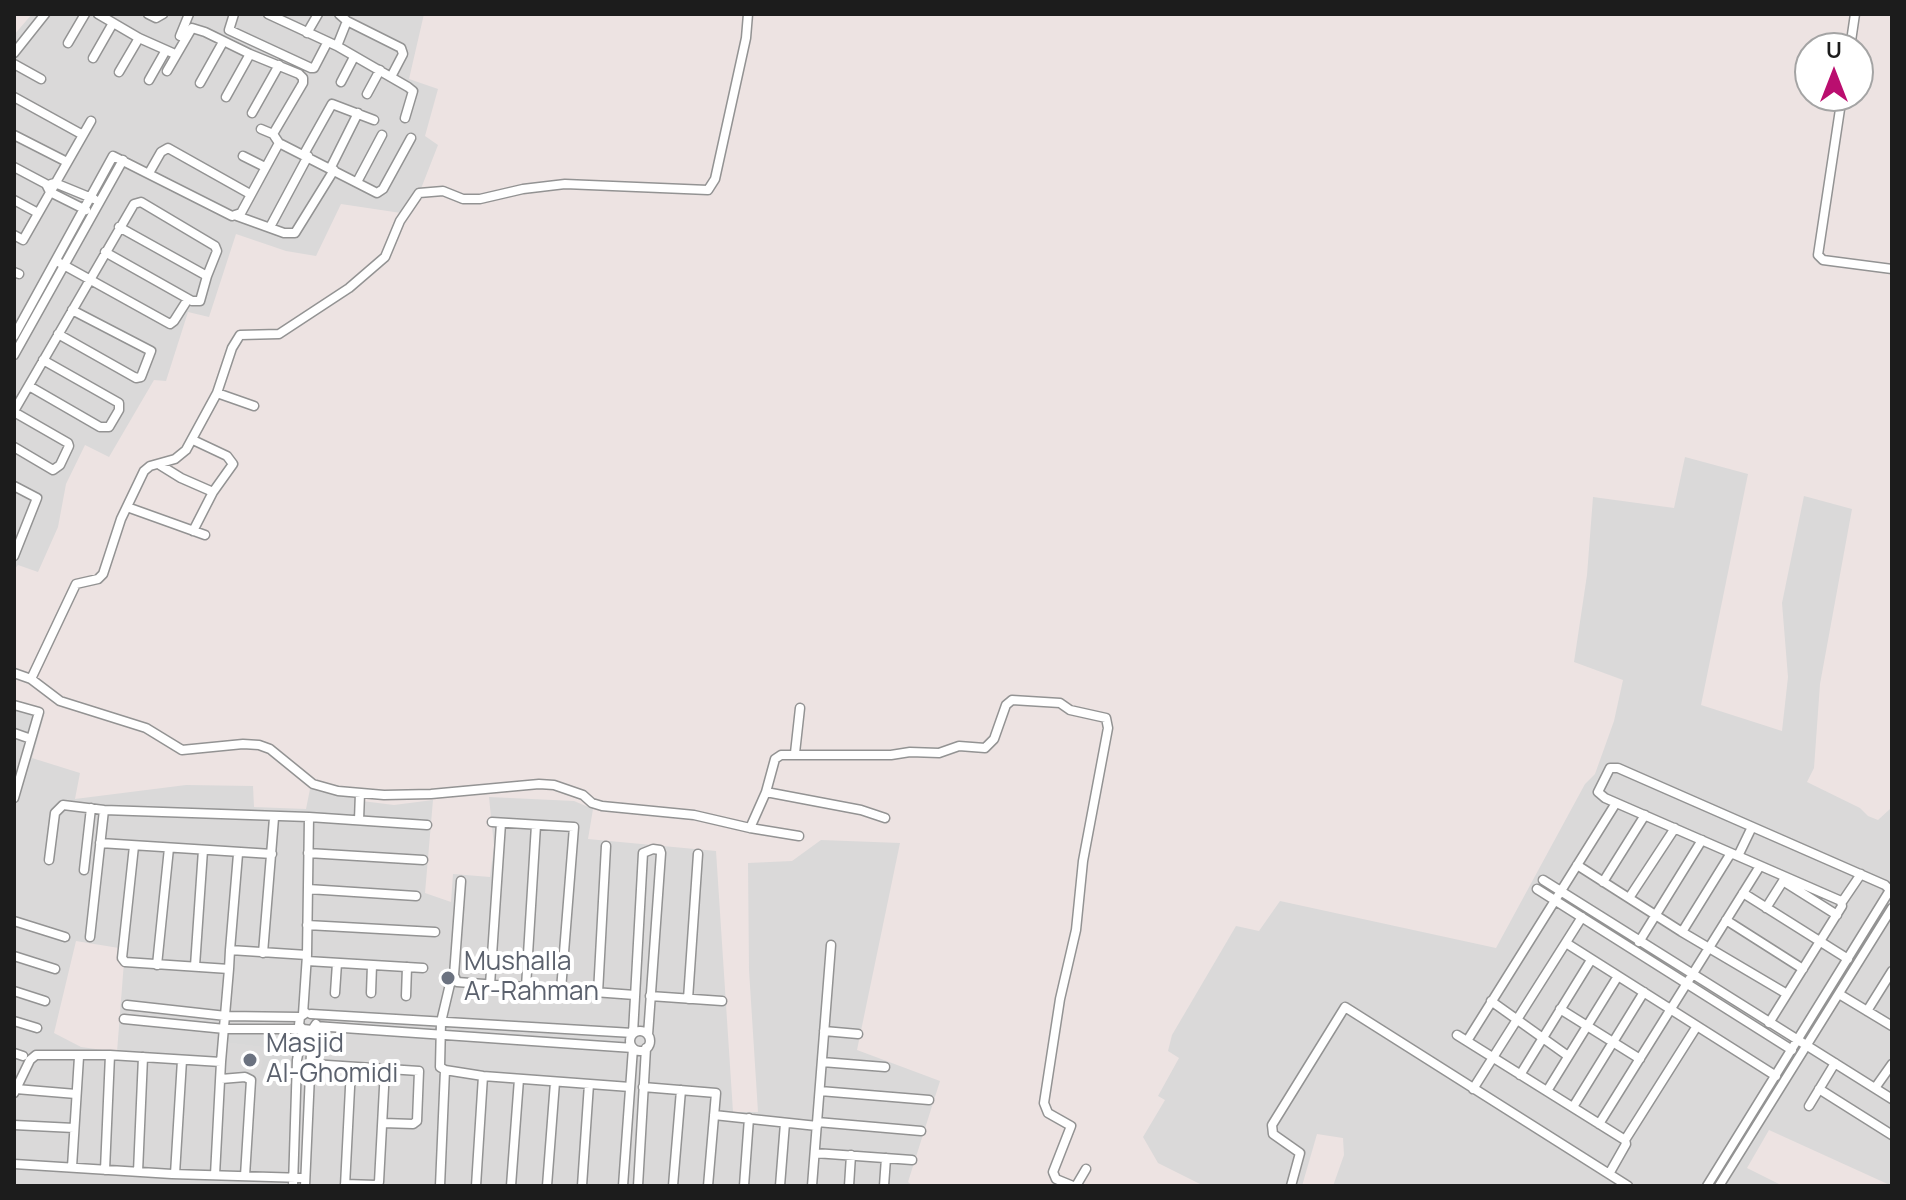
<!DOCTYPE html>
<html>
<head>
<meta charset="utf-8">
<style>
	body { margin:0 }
	#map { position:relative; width:1906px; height:1200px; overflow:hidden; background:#ede3e2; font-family:Manrope,sans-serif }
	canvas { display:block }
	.frame { position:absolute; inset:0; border:16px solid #1c1c1c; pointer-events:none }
	.north { position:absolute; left:1794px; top:32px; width:80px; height:80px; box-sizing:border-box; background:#fff; border:2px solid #a4a4a4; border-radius:50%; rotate:0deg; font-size:22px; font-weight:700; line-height:32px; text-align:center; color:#1c1c1c }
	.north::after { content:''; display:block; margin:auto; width:28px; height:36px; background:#ba0e6f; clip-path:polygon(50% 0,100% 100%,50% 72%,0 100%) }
</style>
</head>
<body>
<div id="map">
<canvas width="1906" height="1200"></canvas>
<div class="frame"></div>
<div class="north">U</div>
</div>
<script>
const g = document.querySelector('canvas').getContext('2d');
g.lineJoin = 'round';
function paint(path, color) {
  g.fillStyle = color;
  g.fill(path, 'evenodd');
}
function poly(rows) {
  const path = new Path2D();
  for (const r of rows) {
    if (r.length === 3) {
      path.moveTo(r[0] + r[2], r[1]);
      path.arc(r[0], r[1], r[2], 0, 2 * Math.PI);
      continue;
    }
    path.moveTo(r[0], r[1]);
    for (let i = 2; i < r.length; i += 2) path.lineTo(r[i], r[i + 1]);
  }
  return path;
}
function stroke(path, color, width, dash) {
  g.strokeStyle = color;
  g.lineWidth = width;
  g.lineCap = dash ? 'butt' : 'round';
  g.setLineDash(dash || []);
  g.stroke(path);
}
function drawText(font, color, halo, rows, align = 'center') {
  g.font = font + ' Manrope,sans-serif';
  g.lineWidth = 8;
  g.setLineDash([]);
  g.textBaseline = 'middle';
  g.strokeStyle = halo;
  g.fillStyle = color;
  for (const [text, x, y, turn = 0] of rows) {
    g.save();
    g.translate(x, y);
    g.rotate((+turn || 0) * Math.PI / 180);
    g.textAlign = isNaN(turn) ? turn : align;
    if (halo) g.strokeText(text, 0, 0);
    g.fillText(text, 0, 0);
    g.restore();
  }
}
const residential = poly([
	[32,14,424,14,409,79,438,89,425,136,438,145,415,204,401,213,341,204,316,256,286,251,236,234,209,317,188,312,166,381,154,380,109,457,85,445,66,484,58,527,38,572,18,565,14,570,14,35],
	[1685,457,1748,474,1701,705,1782,731,1788,677,1782,603,1804,496,1852,509,1820,684,1814,768,1807,782,1860,808,1868,816,1878,820,1890,809,1892,800,1892,1186,1769,1130,1747,1168,1783,1186,1333,1186,1344,1155,1343,1138,1317,1134,1302,1186,1204,1186,1158,1163,1143,1137,1165,1100,1158,1096,1179,1058,1168,1051,1172,1035,1236,926,1259,931,1280,901,1496,948,1585,784,1595,774,1614,721,1623,680,1574,662,1587,575,1593,497,1674,508],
	[14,700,45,712,32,758,80,773,75,799,186,785,253,786,254,807,306,809,311,784,362,801,394,805,433,800,425,893,451,902,453,874,490,877,494,846,489,797,574,801,593,809,588,839,716,851,733,1112,758,1112,749,970,748,863,792,861,821,840,900,843,857,1050,940,1081,908,1182,913,1186,14,1186],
	[76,941,125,949,117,1052,81,1047,54,1033]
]);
const parking = poly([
	[228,1033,292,1037,289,1078,260,1076,265,1047,226,1042]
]);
const street = poly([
	[98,14,139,38,175,54],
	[148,14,156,18,163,14],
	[234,14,229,30,311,68,314,68,327,43],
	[268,14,337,46,408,87,413,91,405,118],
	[339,14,347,21,401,48,403,54,392,75],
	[307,33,318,14],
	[180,36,189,14],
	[68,43,85,14],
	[337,46,347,21],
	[1850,48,1855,14],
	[14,53,45,14],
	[93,58,113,23],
	[14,64,41,79],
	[167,71,192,28,205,32,250,54,299,74,303,78,303,83,273,134],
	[119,72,139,38],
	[149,80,166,50],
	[341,82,354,57],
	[200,83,223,42],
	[367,94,380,70],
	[1842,96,1818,255,1823,260,1892,269],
	[14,97,83,135],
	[226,97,250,54],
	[252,113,279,65],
	[261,129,273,134,279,143,377,193,383,189,411,138],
	[14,135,67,162],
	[304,154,332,104,374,120],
	[243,156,265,167],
	[14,167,46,184,50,192,86,210],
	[330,169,358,113],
	[149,173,161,152,168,148,250,194],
	[357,182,382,135],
	[51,184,55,183,94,199],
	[14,200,38,213],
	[237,216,284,233,295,233,334,170],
	[270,227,308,156],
	[14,235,23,240,91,121],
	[105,252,192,301,200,301,207,276,119,227],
	[60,263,170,324,174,321,188,299],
	[14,272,19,274],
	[58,334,136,378,141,377,151,351,72,310],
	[14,336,113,156,232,216,241,213,279,143],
	[14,355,123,160],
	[29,386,100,427,109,427,119,410,119,403,43,360],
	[217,393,254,406],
	[14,411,134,204,141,202,215,246,217,251,207,276],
	[14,412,68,443,69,446,60,465,53,470,14,447],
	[193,440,227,456,233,464,213,492,193,531],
	[160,465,181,478,213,492],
	[14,486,37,498,14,556],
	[127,507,205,535],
	[14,673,31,679,60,701,146,728,182,750,243,744,259,745,270,749,313,784,338,791,384,795,431,794,539,784,554,785,583,795,592,803,602,806,694,815,750,828,799,836],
	[31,679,76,584,98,579,103,574,121,519,144,471,150,466,175,459,186,450,217,393,232,348,240,335,279,334,349,288,385,257,400,221,419,193,443,191,463,199,480,199,523,189,565,184,708,190,715,179,746,38,748,14],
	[14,705,39,712,14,798],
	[14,733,31,739],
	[795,753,800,708],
	[766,792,861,810,885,818],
	[309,817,427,825],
	[359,820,360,793],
	[492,822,574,827,561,990],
	[750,828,766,792,775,759,781,755,891,755,910,752,939,753,959,746,985,748,994,739,1006,705,1012,700,1060,703,1070,710,1106,718,1108,728,1083,861,1076,930,1060,999,1044,1103,1048,1113,1071,1126,1053,1172,1056,1179,1073,1186],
	[100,843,272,854],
	[134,846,122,958,125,962,229,969,230,950,307,955],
	[308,853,423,860],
	[1738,856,1752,827],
	[49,860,55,813,63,805,104,810,309,817,307,955,303,1014],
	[1577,865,1682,932,1787,994],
	[84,870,91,808],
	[1543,880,1892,1099],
	[461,881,454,975,457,982,635,995],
	[1783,881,1837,915],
	[1603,882,1645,815],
	[308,889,416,896],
	[1537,889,1792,1050],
	[1743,893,1848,959],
	[1629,898,1675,828],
	[1842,902,1861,874],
	[1766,908,1785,878],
	[1726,920,1803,969],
	[14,921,65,937],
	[307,925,435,932],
	[1682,932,1731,853],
	[90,937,104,810],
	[1639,942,1702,840],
	[1566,943,1776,1076],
	[230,950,238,854],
	[263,953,274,818],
	[14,956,55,969],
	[307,961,423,968],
	[157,965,169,848],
	[195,966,203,850],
	[455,979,450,984,441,1022,440,1067,445,1070,483,1076,630,1087],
	[490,985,501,823],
	[526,987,536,825],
	[14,991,45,1001],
	[335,993,337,963],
	[371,993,372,965],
	[598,993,606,846],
	[1839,994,1892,1026],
	[406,996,407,967],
	[650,996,722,1001],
	[688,999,698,854],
	[1491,1001,1568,1056],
	[127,1005,226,1016,300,1017],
	[1560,1009,1640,1059],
	[1867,1011,1892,971],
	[306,1013,300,1017,299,1025,303,1029,312,1030],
	[311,1014,633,1033,643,853,653,849,660,850,661,853,648,1035],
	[124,1019,225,1029,302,1029],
	[14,1021,37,1028],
	[315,1026,633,1048,623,1186],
	[824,1031,858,1034],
	[640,1041,10],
	[1457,1035,1625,1140,1626,1144,1609,1174],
	[1467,1041,1616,803],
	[14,1053,23,1056],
	[221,1062,229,969],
	[822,1062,885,1067],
	[312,1064,419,1071,417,1121,413,1124,383,1123],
	[1520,1075,1591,960],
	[221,1079,245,1077,251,1080,245,1176],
	[643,1087,716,1093,708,1186],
	[1875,1088,1892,1064],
	[16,1089,76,1094],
	[1473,1089,1582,917],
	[1819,1089,1892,1135],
	[820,1091,929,1100],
	[1547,1091,1618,976],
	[14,1093,30,1060,36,1055,110,1055,221,1062,215,1175],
	[1809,1106,1835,1063],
	[1573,1107,1644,992],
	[714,1115,817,1126],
	[817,1122,921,1131],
	[1599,1124,1760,866],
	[14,1125,74,1128],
	[1625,1140,1697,1026],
	[815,1153,912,1160],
	[14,1164,172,1174,304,1178],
	[72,1167,79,1057],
	[105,1170,110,1055],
	[138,1172,143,1057],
	[175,1174,182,1060],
	[345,1184,376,1185,379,1182,385,1069],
	[293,1186,297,1060,303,1029],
	[305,1186,312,1030,316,1024],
	[345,1186,351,1068],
	[440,1186,445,1070],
	[476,1186,483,1076],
	[511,1186,519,1079],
	[547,1186,555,1082],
	[582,1186,589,1084],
	[638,1186,646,1048],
	[673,1186,681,1090],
	[744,1186,749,1118],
	[780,1186,785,1123],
	[812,1186,831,945],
	[849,1186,851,1155],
	[884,1186,886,1158],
	[1076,1186,1086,1169],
	[1291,1186,1300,1153,1273,1134,1272,1125,1345,1007,1628,1186],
	[1707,1186,1890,890,1885,885,1618,768,1610,768,1598,792,1605,798,1841,901,1842,906,1769,1023],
	[1719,1186,1892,908]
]);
const markers = [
	[448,978,8,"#6b7280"],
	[250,1060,8,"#6b7280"]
];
const worshipNames = [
	["Mushalla",464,963],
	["Ar-Rahman",464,993],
	["Masjid",266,1045],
	["Al-Ghomidi",266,1075]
];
paint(residential, '#dad9d9');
paint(parking, '#d8d8d8');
stroke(street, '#939393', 11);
stroke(street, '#fff', 8);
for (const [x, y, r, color] of markers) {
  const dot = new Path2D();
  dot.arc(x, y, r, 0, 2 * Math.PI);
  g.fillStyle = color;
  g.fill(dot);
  stroke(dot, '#fff', 3);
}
drawText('26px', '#5b616d', '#fff', worshipNames, 'left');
</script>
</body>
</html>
